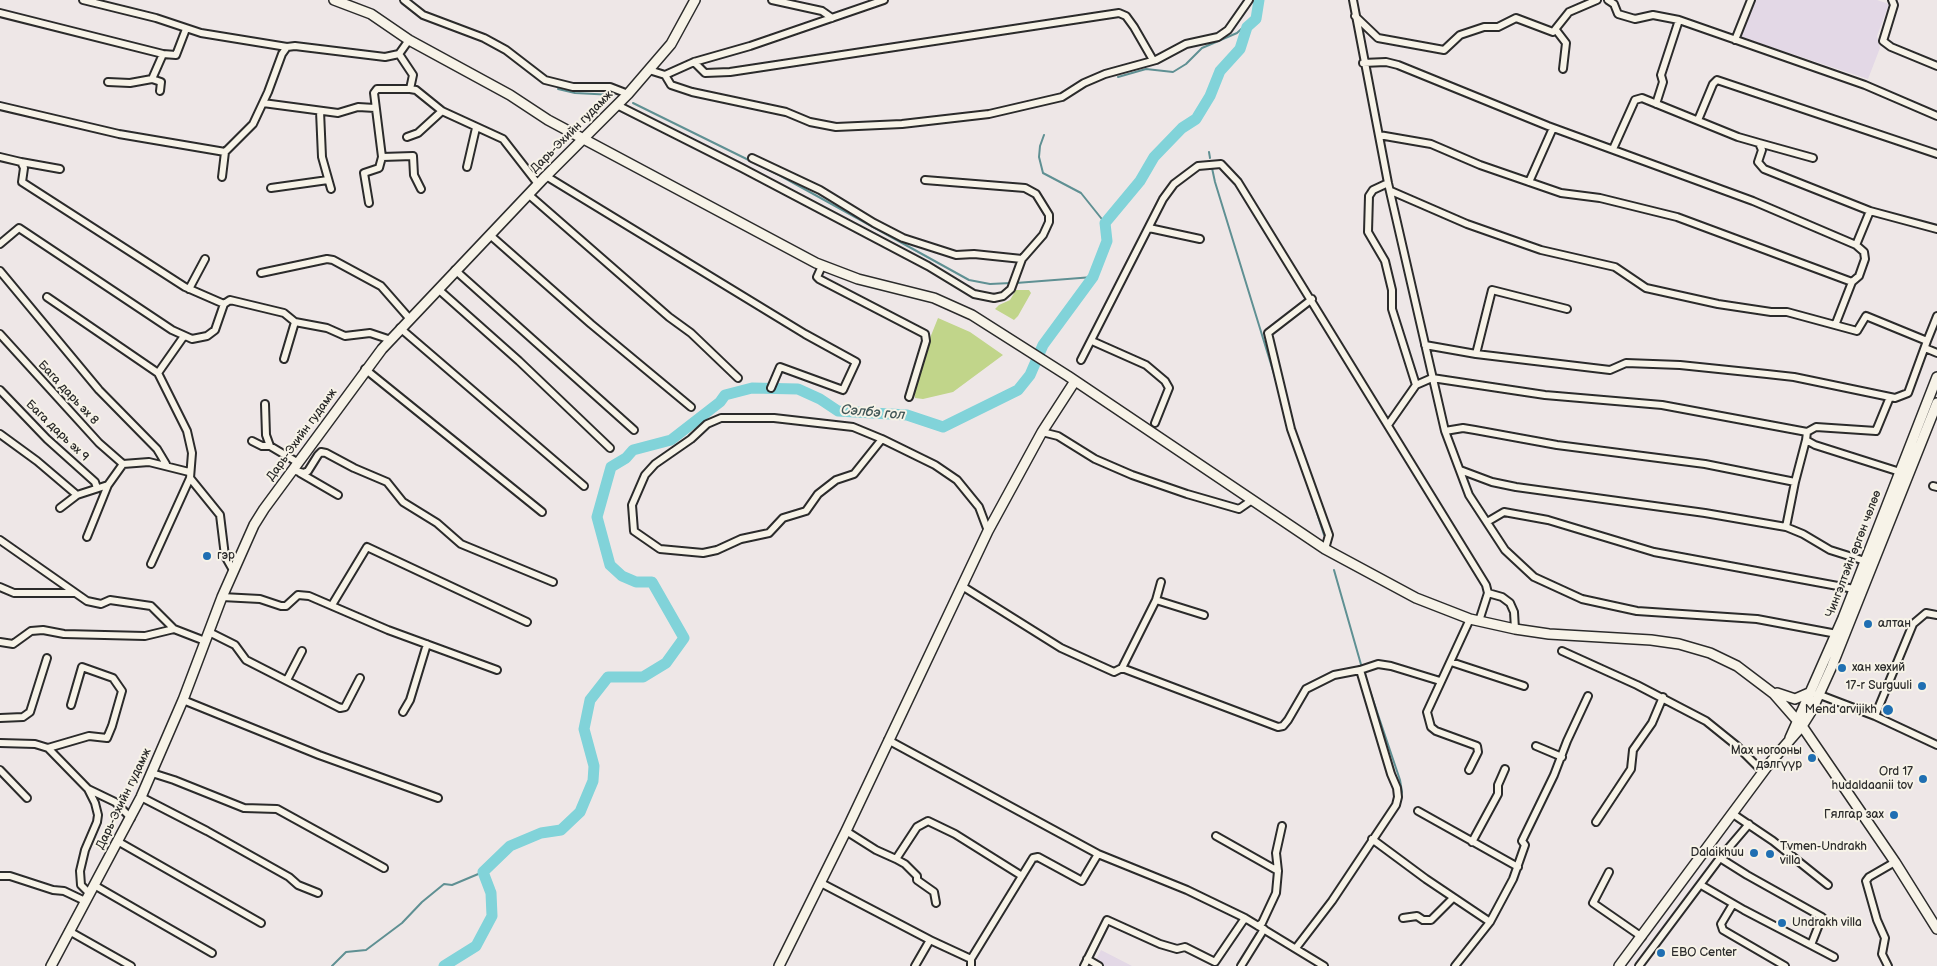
<!DOCTYPE html>
<html>
<head>
<meta charset="utf-8">
<style>
	body { margin:0 }
	canvas { display:block; background:#eee7e7 }
</style>
</head>
<body>
<canvas width="1937" height="966"></canvas>
<script>
const g = document.querySelector('canvas').getContext('2d');
g.lineJoin = 'round';
function paint(path, color) {
  g.fillStyle = color;
  g.fill(path, 'evenodd');
}
function poly(rows) {
  const path = new Path2D();
  for (const r of rows) {
    path.moveTo(r[0], r[1]);
    for (let i = 2; i < r.length; i += 2) path.lineTo(r[i], r[i + 1]);
  }
  return path;
}
function stroke(path, color, width, dash) {
  g.strokeStyle = color;
  g.lineWidth = width;
  g.lineCap = dash ? 'butt' : 'round';
  g.setLineDash(dash || []);
  g.stroke(path);
}
function drawText(font, color, halo, rows, align = 'center') {
  g.font = font + ' "Balsamiq Sans",sans-serif';
  g.lineWidth = 4;
  g.setLineDash([]);
  g.textBaseline = 'middle';
  g.strokeStyle = halo;
  g.fillStyle = color;
  for (const [text, x, y, turn = 0] of rows) {
    g.save();
    g.translate(x, y);
    g.rotate((+turn || 0) * Math.PI / 180);
    g.textAlign = isNaN(turn) ? turn : align;
    if (halo) g.strokeText(text, 0, 0);
    g.fillText(text, 0, 0);
    g.restore();
  }
}
const built = poly([
	[1755,0,1877,0,1889,4,1877,36,1880,48,1868,79,1741,37],
	[1101,950,1132,966,1093,966]
]);
const green = poly([
	[1016,290,1029,290,1031,293,1018,316,1014,320,995,309,999,305,1010,300],
	[938,318,970,332,1003,355,953,392,923,399,915,398,913,387,918,368]
]);
const stream = poly([
	[1118,77,1146,69,1173,72,1186,64,1202,48,1237,33,1251,20,1258,5],
	[558,89,575,93,614,95],
	[633,103,779,175,969,280,990,284,1011,283],
	[1044,135,1040,146,1039,157,1043,173,1081,193,1105,223],
	[1209,152,1210,158],
	[1212,168,1215,182,1278,387],
	[1016,283,1093,277],
	[1308,485,1324,535],
	[1334,570,1362,668],
	[1367,682,1400,780,1402,792,1399,806],
	[332,966,346,952,366,950,402,923,422,902,444,884,452,885,483,872]
]);
const river = poly([
	[444,966,476,946,492,916,491,893,483,872,510,846,541,833,561,830,580,812,593,781,594,766,584,729,590,700,608,677,643,677,666,663,684,638,652,582,636,582,622,576,610,565,597,517,611,467,626,458,633,450,671,440,720,402,725,395,752,388,798,389,820,399,838,411,907,415,943,427,1018,390,1030,375,1043,345,1093,277,1107,241,1105,223,1140,181,1154,157,1182,128,1196,119,1210,96,1220,71,1240,49,1247,27,1256,19,1259,0]
]);
const street = poly([
	[83,0,156,18,201,33,287,47],
	[404,0,423,15,484,38,506,50,545,80,573,87,610,87,628,94],
	[772,0,822,11,832,18],
	[1353,0,1388,183,1445,431,1469,495,1505,550,1534,577,1582,599,1637,611,1757,619,1837,634],
	[1608,0,1614,4,1618,14,1635,19,1653,15,1679,20],
	[1892,0,1894,5,1883,41,1891,47,1937,66],
	[0,13,163,54,176,55,186,29],
	[1355,16,1378,38,1444,50,1460,35,1484,27,1498,27,1516,18,1553,32,1569,12,1597,0],
	[1556,30,1566,43,1563,69],
	[1735,40,1751,0],
	[694,62,705,73,730,72,1119,13,1126,16,1134,27,1153,60],
	[1363,63,1386,62,1398,65,1548,126,1753,201,1856,245,1864,252,1865,259,1859,276,1852,282,1836,323],
	[649,70,665,75,671,85,692,92,786,112,810,122,836,127,902,124,989,114,1062,97,1084,83,1105,74,1156,60,1186,44,1218,37,1228,30,1249,0],
	[665,75,694,62,750,46,884,0],
	[152,79,161,82,160,91],
	[108,82,130,83,152,79,163,54],
	[410,89,416,90,442,111,503,139,538,184],
	[263,103,338,113,358,107,375,108],
	[1656,104,1663,82,1661,75,1679,20,1865,85,1937,116],
	[617,105,742,168,928,266,974,294,994,298,1003,296,1011,289,1022,259],
	[0,106,119,134,225,152,253,124,268,92,282,54,287,47,295,46,385,57,399,54,409,40],
	[320,111,322,157,331,189],
	[1698,120,1713,84,1717,80,1937,154],
	[1379,135,1431,144,1480,165,1561,193,1600,198,1677,217,1852,282],
	[407,137,418,133,442,111],
	[1759,143,1813,158],
	[1613,149,1635,100,1642,98,1738,137,1759,143,1762,150,1758,162,1764,169,1870,211,1937,229],
	[0,157,21,162,24,168,22,182,185,287,224,304,230,300,284,313,295,322,327,328,345,336,370,333,391,340],
	[382,157,413,156,414,175,421,189],
	[752,158,820,190,874,223,903,238,956,255,974,254,1022,259,1043,235,1049,222,1049,215,1036,194,1025,188,925,180],
	[21,162,60,169],
	[467,167,476,128],
	[546,176,805,334,856,362,843,390,780,367,771,388],
	[222,177,225,152],
	[1529,182,1553,128],
	[1388,183,1373,190,1369,196,1368,232,1385,261,1392,290,1392,309,1416,385],
	[271,188,328,180],
	[1391,191,1467,224,1541,250,1615,267,1646,288,1718,304,1771,312,1787,312,1857,331,1866,316,1927,341,1937,316],
	[528,194,669,317,691,333,738,378],
	[369,203,364,173,379,168,382,157,374,93,377,89,410,89,413,75,399,54],
	[1149,228,1200,239],
	[490,235,591,324,691,407],
	[0,244,19,228,172,330,192,339,207,336,215,330,224,304],
	[1856,245,1870,211],
	[822,266,817,277,819,279,925,334,926,341,909,397],
	[455,270,634,430],
	[0,271,99,390,157,449,166,464],
	[261,273,327,259,333,260,381,286,409,318],
	[189,289,205,259],
	[438,289,519,361,610,448],
	[47,297,158,373,187,431,192,453,190,478,220,515,225,556,233,570],
	[1312,299,1268,333,1291,429,1329,535,1325,549],
	[400,328,584,486],
	[0,334,99,443,123,464],
	[1092,341,1146,365,1165,381,1169,388,1155,423],
	[1425,345,1476,354,1610,370,1626,363,1680,365,1767,374,1794,377,1895,398,1908,393,1927,341],
	[1925,348,1937,353],
	[1476,354,1492,290,1567,309],
	[284,359,295,322],
	[1081,360,1163,199,1174,184,1198,166,1221,164,1238,182,1486,585,1488,593,1479,621],
	[365,369,542,512],
	[158,373,184,336],
	[0,390,47,439,95,482,97,488],
	[265,404,266,435,270,446],
	[1388,425,1416,385,1432,378,1545,395,1662,405,1807,432,1806,440,1815,445,1900,472],
	[1445,431,1463,428,1475,430,1557,445,1705,464,1795,482],
	[1042,432,1058,436,1095,459,1132,475,1187,494,1239,509,1252,500],
	[1807,432,1816,427,1876,431,1890,397],
	[0,434,37,461,77,495],
	[882,439,853,427,774,418,721,418,707,424,691,439,655,464,645,475,632,505,634,531,660,549,703,553,717,550,741,539,769,533,783,518,806,511,818,494,836,480,854,474,882,439,935,465,957,480,979,507,988,531],
	[1806,440,1795,482,1786,527,1803,534,1830,550,1865,561],
	[252,441,262,446,270,446,297,462],
	[292,470,304,473,308,471,318,455,321,452,326,453,354,468,387,482,403,502,437,523,461,544,553,582],
	[1460,470,1492,482,1516,487,1705,513,1786,527],
	[300,473,338,495],
	[1933,486,1937,487],
	[60,508,77,495,108,485,123,464,149,462,189,472],
	[1487,522,1504,512,1548,520,1654,552,1854,589],
	[87,537,108,485],
	[0,540,87,601,101,604,110,600,151,606,174,629],
	[151,564,190,478],
	[962,586,1061,648,1114,672,1122,668,1156,600,1161,582],
	[0,587,14,593,75,593],
	[1488,593,1502,597,1510,603,1514,612,1515,629],
	[222,597,260,599,281,606,286,606,298,595,309,596,388,630,497,670],
	[1156,600,1204,615],
	[332,605,367,547,527,622],
	[209,632,235,645,246,660,340,708,345,707,360,678],
	[0,642,13,644,31,631,43,630,64,634,145,636,174,629,205,641],
	[1562,651,1637,685,1706,721,1737,746,1763,772],
	[1451,662,1524,686],
	[1122,668,1278,727,1283,726,1288,720,1306,689,1334,675,1360,670,1378,664,1391,666,1440,681],
	[287,680,302,651],
	[1820,695,1875,716,1937,745],
	[183,700,319,755,438,798],
	[403,712,410,700,427,644],
	[1875,716,1913,624,1926,613,1937,615],
	[0,718,23,717,30,712,47,658],
	[888,740,1098,854,1187,890,1245,918,1324,966],
	[0,743,35,744,48,748,88,789,95,803,98,815,97,822,85,850,80,871,81,885,89,893],
	[1536,746,1562,757],
	[48,748,89,736,107,738,112,726,122,691,113,678,82,667,71,705],
	[0,770,27,798],
	[1469,770,1478,752,1477,746,1436,731,1431,727,1427,712,1470,619],
	[152,773,174,780,244,808,277,809,384,868],
	[88,789,115,802,131,818],
	[141,797,207,831,289,877,298,885,318,893],
	[1418,811,1518,867],
	[1733,814,1773,841,1828,885],
	[1596,822,1631,769,1633,750,1652,723,1663,697],
	[846,831,876,850,896,859,917,827,928,821,955,834,1022,876],
	[1216,836,1278,871],
	[1372,839,1426,879,1490,922],
	[119,842,261,923],
	[1472,842,1498,794,1498,785,1505,769],
	[1720,858,1747,875,1822,917,1811,945],
	[896,859,905,864,917,876,917,880,934,892,936,903],
	[1609,872,1593,903,1642,937],
	[0,876,10,876,53,890,64,891,85,901],
	[821,883,930,940],
	[94,885,212,953],
	[1701,885,1744,910,1834,957],
	[1733,904,1721,924,1723,930,1785,966],
	[1403,918,1417,916,1423,920,1431,920,1453,898],
	[1258,926,1262,923,1276,893,1278,871,1276,853,1282,826],
	[69,931,131,966],
	[1296,948,1332,901,1396,805,1398,797,1397,788,1391,774,1360,670],
	[1087,959,1099,966],
	[915,966,930,940,971,959],
	[971,966,971,959,1033,858,1038,857,1082,881,1098,854],
	[1084,966,1107,920,1160,944,1177,949,1185,947,1215,962,1245,918],
	[1241,966,1264,929],
	[1455,966,1490,922,1513,879,1525,845,1522,841,1554,775,1567,741,1588,696],
	[1639,966,1720,858,1749,824],
	[1888,966,1882,954,1885,938,1877,920,1866,881,1869,877,1895,862]
]);
const secondary = poly([
	[334,0,371,14,409,40,510,95,548,120,816,263,858,279,934,298,972,315,1068,376,1325,549,1416,598,1470,619,1515,629,1549,634,1651,640,1679,644,1710,653,1737,666,1774,694,1802,726,1895,862,1937,929],
	[1777,693,1795,699,1811,692],
	[1790,738,1843,618,1937,377],
	[51,966,141,797,183,700,222,597,254,525,264,509,382,349,543,179,628,94,671,44,695,0],
	[779,966,846,831,988,531,1042,432,1075,381],
	[1619,966,1769,764,1802,726,1812,710,1832,666,1937,403]
]);
const markers = [
	[207,556,5,"#1f6fb2"],
	[1868,624,5,"#1f6fb2"],
	[1842,668,5,"#1f6fb2"],
	[1922,686,5,"#1f6fb2"],
	[1888,710,6,"#1f6fb2"],
	[1812,758,5,"#1f6fb2"],
	[1923,779,5,"#1f6fb2"],
	[1894,815,5,"#1f6fb2"],
	[1754,853,5,"#1f6fb2"],
	[1770,854,5,"#1f6fb2"],
	[1782,923,5,"#1f6fb2"],
	[1661,953,5,"#1f6fb2"]
];
const streetNames = [
	["Дарь-Эхийн гудамж",572,132,-45],
	["Бага дарь эх 8",68,393,47],
	["Бага дарь эх 9",57,431,44],
	["Дарь-Эхийн гудамж",302,435,-54],
	["Чингэлтэйн өргөн чөлөө",1854,554,-69],
	["Дарь-Эхийн гудамж",124,799,-64]
];
const poiNames = [
	["гэр",217,556],
	["алтан",1878,624],
	["хан хөхий",1852,668],
	["17-r Surguuli",1912,686,"right"],
	["Mend arvijikh",1877,710,"right"],
	["Мах ногооны",1802,751,"right"],
	["дэлгүүр",1802,765,"right"],
	["Ord 17",1913,772,"right"],
	["hudaldaanii tov",1913,786,"right"],
	["Гялгар зах",1884,815,"right"],
	["Tvmen-Undrakh",1780,847],
	["villa",1780,861],
	["Dalaikhuu",1744,853,"right"],
	["Undrakh villa",1792,923],
	["EBO Center",1671,953]
];
const waterNames = [
	["Сэлбэ гол",873,413,5]
];
paint(built, '#e3d8e6');
paint(green, '#c1d58a');
stroke(stream, '#5f9093', 2);
stroke(river, '#81d3d9', 11);
stroke(street, '#2b2b2b', 10);
stroke(secondary, '#2b2b2b', 12);
stroke(street, '#f7f3e8', 6);
stroke(secondary, '#f7f3e8', 9);
for (const [x, y, r, color] of markers) {
  const dot = new Path2D();
  dot.arc(x, y, r, 0, 2 * Math.PI);
  g.fillStyle = color;
  g.fill(dot);
  stroke(dot, '#f7f3e8', 2);
}
drawText('12px', '#2b2b2b', '#f7f3e8', streetNames);
drawText('12px', '#2b2b2b', '#f7f3e8', poiNames, 'left');
drawText('italic 14px', '#405556', '#f7f3e8', waterNames);
</script>
</body>
</html>
